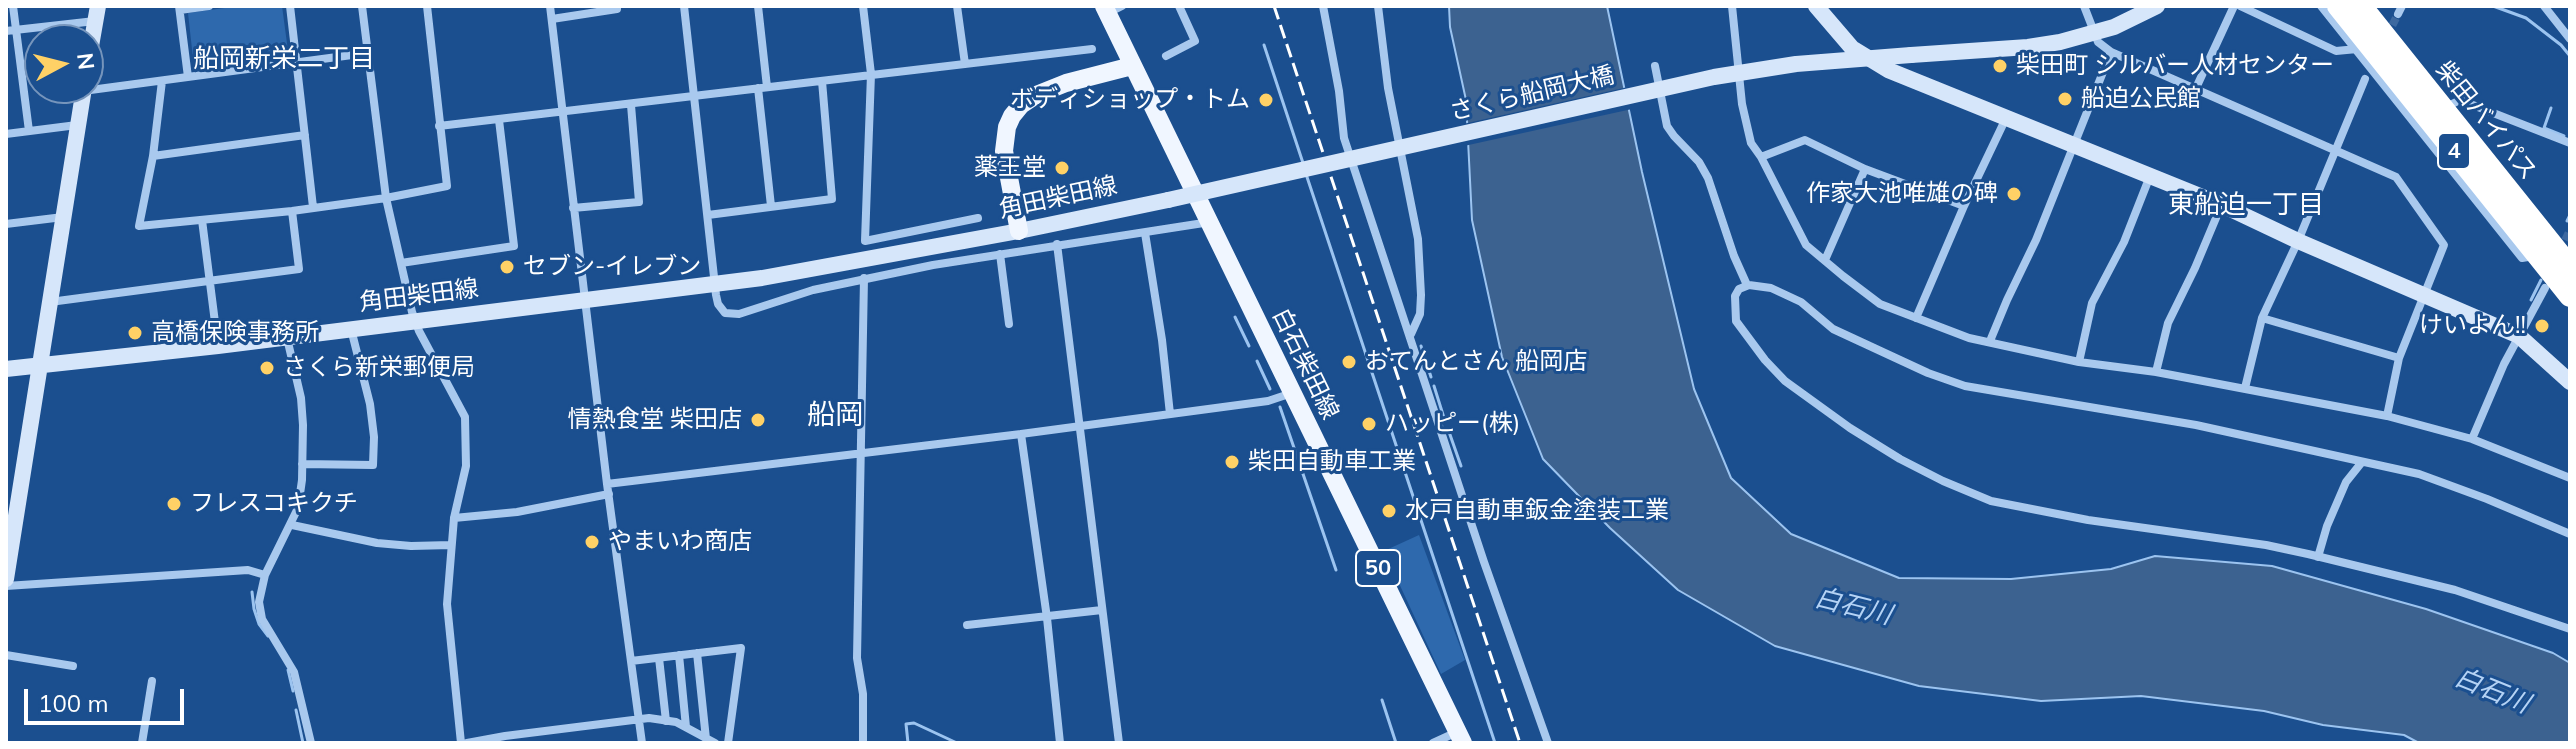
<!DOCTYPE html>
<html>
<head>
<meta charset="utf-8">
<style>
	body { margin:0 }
	#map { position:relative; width:2576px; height:749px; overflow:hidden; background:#1b4f8f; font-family:Mulish,sans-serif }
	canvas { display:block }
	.frame { position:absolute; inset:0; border:8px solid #fff; pointer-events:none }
	.north { position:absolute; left:24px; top:24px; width:80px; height:80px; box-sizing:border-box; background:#1b4f8f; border:2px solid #7695bc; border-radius:50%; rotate:83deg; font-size:22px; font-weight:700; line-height:32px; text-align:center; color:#fff }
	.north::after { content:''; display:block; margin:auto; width:28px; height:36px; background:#ffd166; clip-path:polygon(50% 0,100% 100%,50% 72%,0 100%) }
	.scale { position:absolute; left:24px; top:689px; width:160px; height:36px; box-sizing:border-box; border:4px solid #fff; border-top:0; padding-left:10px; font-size:24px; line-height:28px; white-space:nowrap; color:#fff; -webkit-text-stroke:6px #1b4f8f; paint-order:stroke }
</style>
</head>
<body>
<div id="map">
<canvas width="2576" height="749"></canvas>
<div class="frame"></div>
<div class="north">N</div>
<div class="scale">100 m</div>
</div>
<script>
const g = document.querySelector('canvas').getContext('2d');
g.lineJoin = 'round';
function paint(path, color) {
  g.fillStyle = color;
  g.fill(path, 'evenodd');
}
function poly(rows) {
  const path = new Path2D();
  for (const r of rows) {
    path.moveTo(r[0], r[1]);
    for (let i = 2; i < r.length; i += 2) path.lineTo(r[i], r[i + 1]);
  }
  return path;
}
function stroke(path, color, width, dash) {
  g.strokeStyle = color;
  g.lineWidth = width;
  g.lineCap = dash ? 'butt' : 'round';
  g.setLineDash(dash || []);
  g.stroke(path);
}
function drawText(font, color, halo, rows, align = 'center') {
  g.font = font + ' Mulish,"Noto Sans JP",sans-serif';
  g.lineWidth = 6;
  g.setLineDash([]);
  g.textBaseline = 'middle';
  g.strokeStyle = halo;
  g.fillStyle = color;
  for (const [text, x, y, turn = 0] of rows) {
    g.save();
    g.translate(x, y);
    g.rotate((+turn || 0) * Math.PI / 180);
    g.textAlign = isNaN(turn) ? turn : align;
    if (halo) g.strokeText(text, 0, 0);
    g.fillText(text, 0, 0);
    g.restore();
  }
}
const green = poly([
	[239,6,282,6,288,51,284,56,194,67,188,13],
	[1419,535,1465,660,1441,674,1384,551]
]);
const water = poly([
	[1449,6,1607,6,1642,172,1694,389,1731,478,1791,534,1899,578,2011,579,2111,569,2155,556,2272,566,2426,609,2553,653,2570,663,2570,743,2419,743,2404,735,2323,725,2264,711,2141,696,2041,701,1919,686,1775,646,1678,590,1610,528,1543,459,1502,357,1472,220,1466,100,1450,27,1449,6]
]);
const pier = poly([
	[1628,87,1632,109,1464,146,1463,124]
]);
const stream = poly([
	[2493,6,2526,18,2561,45,2570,56],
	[1264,45,1303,163],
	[2551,108,2544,128,2564,136],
	[1306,174,1495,743],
	[2567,221,2570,215],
	[2531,300,2541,280],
	[1235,317,1249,346],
	[1421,346,1431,377],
	[1257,361,1270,389],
	[1434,386,1444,418],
	[1280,407,1336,570],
	[1448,429,1461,466],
	[252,592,254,609,259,624,268,636],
	[288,670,293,691],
	[1382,700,1396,743],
	[296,710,303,743],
	[908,743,906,724,914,723,957,743]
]);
const streetTunnel = poly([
	[2387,36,2398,14],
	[2560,251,2570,230]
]);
const street = poly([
	[13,6,29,131],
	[179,6,188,77],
	[290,6,313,207],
	[362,6,386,198,412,312,419,331,465,417,466,466,454,518,447,604,461,743],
	[550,6,607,484,642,743],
	[684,6,716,295,718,304,725,313,739,314,813,290,933,265,1210,222],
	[758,6,767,87],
	[863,6,871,74,865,241,978,218],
	[957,6,965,64],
	[1323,6,1339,91,1344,138,1484,562,1548,743],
	[1378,6,1388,88,1418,239,1421,295,1420,314,1411,334],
	[1732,6,1742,104,1751,143,1761,157,1806,245,1843,276,1880,304,1969,338,2079,362,2156,372,2387,416,2472,439,2504,364,2545,288],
	[2084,6,2098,42,2111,52,2396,177,2444,245,2399,358,2387,416],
	[2240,6,2336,51,2357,49],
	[2321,6,2522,258,2534,256],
	[2544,6,2570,39],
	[180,10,209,6],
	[1108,13,1122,6],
	[2398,14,2402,6],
	[552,19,617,9,617,6],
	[6,31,95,21],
	[1166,56,1195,41,1179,6],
	[1655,66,1667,126,1674,136,1699,162,1708,178,1734,256,1747,285],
	[162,81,153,156,139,226,292,211,386,198,447,186,427,6],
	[758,88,771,206],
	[2196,88,2234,6],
	[83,91,367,53],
	[2446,107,2460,100,2570,143],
	[439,126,1092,49],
	[6,134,77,125],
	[153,156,305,135],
	[1761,157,1805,140,1865,169,1964,206],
	[573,208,639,202,631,105],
	[708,215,832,199,822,81],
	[202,220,218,346],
	[6,224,63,217],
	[1145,233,1162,340,1170,414],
	[1057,244,1119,743],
	[1000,254,1009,324],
	[1825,260,1865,169],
	[401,263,514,246,499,120],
	[50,302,299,269,292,211],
	[1916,318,1964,206,2006,118],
	[2262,318,2399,358],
	[287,338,301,398,303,425,302,480,298,508,265,575,259,602,262,619,294,672,311,743],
	[1990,341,2007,300,2036,240,2111,52],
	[2079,362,2092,303,2124,242,2150,176],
	[2156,372,2168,323,2195,268,2221,206],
	[2245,388,2262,318,2298,241,2365,79],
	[1021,434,1047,618,1060,743],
	[2472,439,2570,478],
	[302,464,373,465,374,437,370,404,351,329],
	[607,484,1021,434,1268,401,1292,393],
	[454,518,517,512,609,494],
	[292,525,377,543,411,546,451,545],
	[2570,534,2487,499,2419,474,2196,425,1965,386,1928,373,1833,329,1801,302,1771,288,1749,285,1739,289,1735,296,1736,321,1765,360,1785,381,1850,428,1900,459,1943,481,1991,501,2088,520,2266,545,2308,554,2455,590,2570,629],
	[2318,557,2327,526,2346,482,2362,462],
	[6,586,248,570,265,575],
	[967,625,1102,610],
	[697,653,706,739],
	[6,655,73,666],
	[679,655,686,727],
	[659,658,666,721],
	[631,661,741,648,728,743],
	[142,743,152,681],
	[467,743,505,736,649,718,676,722,715,743],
	[863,743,863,694,857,658,864,278],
	[1433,743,1457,732]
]);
const secondary = poly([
	[1816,6,1852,48,1888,70,2222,205,2298,241,2519,336,2570,382],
	[1911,55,2028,47,2060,42,2114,27,2157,6],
	[88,63,98,6],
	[6,369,218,346,762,278,1019,231,1168,200],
	[6,579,84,88]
]);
const primary = poly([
	[1104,6,1463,743],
	[1019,231,1004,151,1007,127,1012,116,1021,105,1036,95,1066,83,1132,66]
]);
const highway = poly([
	[2338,6,2570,296],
	[2361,6,2570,267]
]);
const rail = poly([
	[1274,6,1520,743]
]);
const secondaryBridge = poly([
	[1168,200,1714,77,1796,64,1911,55]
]);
const markers = [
	[2000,66,8,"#ffd166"],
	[2065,99,8,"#ffd166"],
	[1266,100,8,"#ffd166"],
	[1062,168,8,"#ffd166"],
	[2014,194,8,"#ffd166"],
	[507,267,8,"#ffd166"],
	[2542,326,8,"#ffd166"],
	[135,333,8,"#ffd166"],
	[1349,362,8,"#ffd166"],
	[267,368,8,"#ffd166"],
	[758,420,8,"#ffd166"],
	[1369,424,8,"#ffd166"],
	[1232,462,8,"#ffd166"],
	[174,504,8,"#ffd166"],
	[1389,511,8,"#ffd166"],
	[592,542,8,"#ffd166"]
];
const shields = [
	[2454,151,32],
	[1378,568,44]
];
const shieldNames = [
	["4",2454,151],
	["50",1378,568]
];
const poiNames = [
	["柴田町 シルバー人材センター",2016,66],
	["船迫公民館",2081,99],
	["ボディショップ・トム",1250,100,"right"],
	["薬王堂",1046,168,"right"],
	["作家大池唯雄の碑",1998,194,"right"],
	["セブン-イレブン",523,267],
	["けいよん!!",2526,326,"right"],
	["高橋保険事務所",151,333],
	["おてんとさん 船岡店",1365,362],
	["さくら新栄郵便局",283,368],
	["情熱食堂 柴田店",742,420,"right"],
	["ハッピー(株)",1385,424],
	["柴田自動車工業",1248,462],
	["フレスコキクチ",190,504],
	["水戸自動車鈑金塗装工業",1405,511],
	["やまいわ商店",608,542]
];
const streetNames = [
	["さくら船岡大橋",1532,94,-13],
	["柴田バイパス",2486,121,51],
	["角田柴田線",1058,198,-12],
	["角田柴田線",419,296,-7],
	["白石柴田線",1305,364,64]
];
const neighbourhoodNames = [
	["船岡新栄二丁目",284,59],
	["東船迫一丁目",2246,205]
];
const waterNames = [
	["白石川",1853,607,14],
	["白石川",2492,691,22]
];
const quarterNames = [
	["船岡",835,416]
];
paint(green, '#2e69ad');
paint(water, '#3c6290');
stroke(water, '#9cc4f0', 2);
paint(pier, '#1b4f8f');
stroke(stream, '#9cc4f0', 3);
stroke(streetTunnel, '#3d69a0', 8, [8, 4]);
stroke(street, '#a9c9ee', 8);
stroke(secondary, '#d6e6fa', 16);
stroke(primary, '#f0f6ff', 18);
stroke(highway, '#fff', 22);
stroke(rail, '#fff', 3, [14, 6]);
stroke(secondaryBridge, '#d6e6fa', 16);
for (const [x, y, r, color] of markers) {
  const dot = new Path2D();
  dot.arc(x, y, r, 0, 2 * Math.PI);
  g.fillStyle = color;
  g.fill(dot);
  stroke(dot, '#1b4f8f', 3);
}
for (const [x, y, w] of shields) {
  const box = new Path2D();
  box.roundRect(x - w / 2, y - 18, w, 36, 6);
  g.fillStyle = '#1b4f8f';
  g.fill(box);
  stroke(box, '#fff', 2);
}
drawText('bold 22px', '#fff', null, shieldNames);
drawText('24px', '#fff', '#1b4f8f', poiNames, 'left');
drawText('24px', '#fff', '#1b4f8f', streetNames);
drawText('26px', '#fff', '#1b4f8f', neighbourhoodNames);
drawText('italic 26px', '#b5d3f5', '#1b4f8f', waterNames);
drawText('28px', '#fff', '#1b4f8f', quarterNames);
</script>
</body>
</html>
